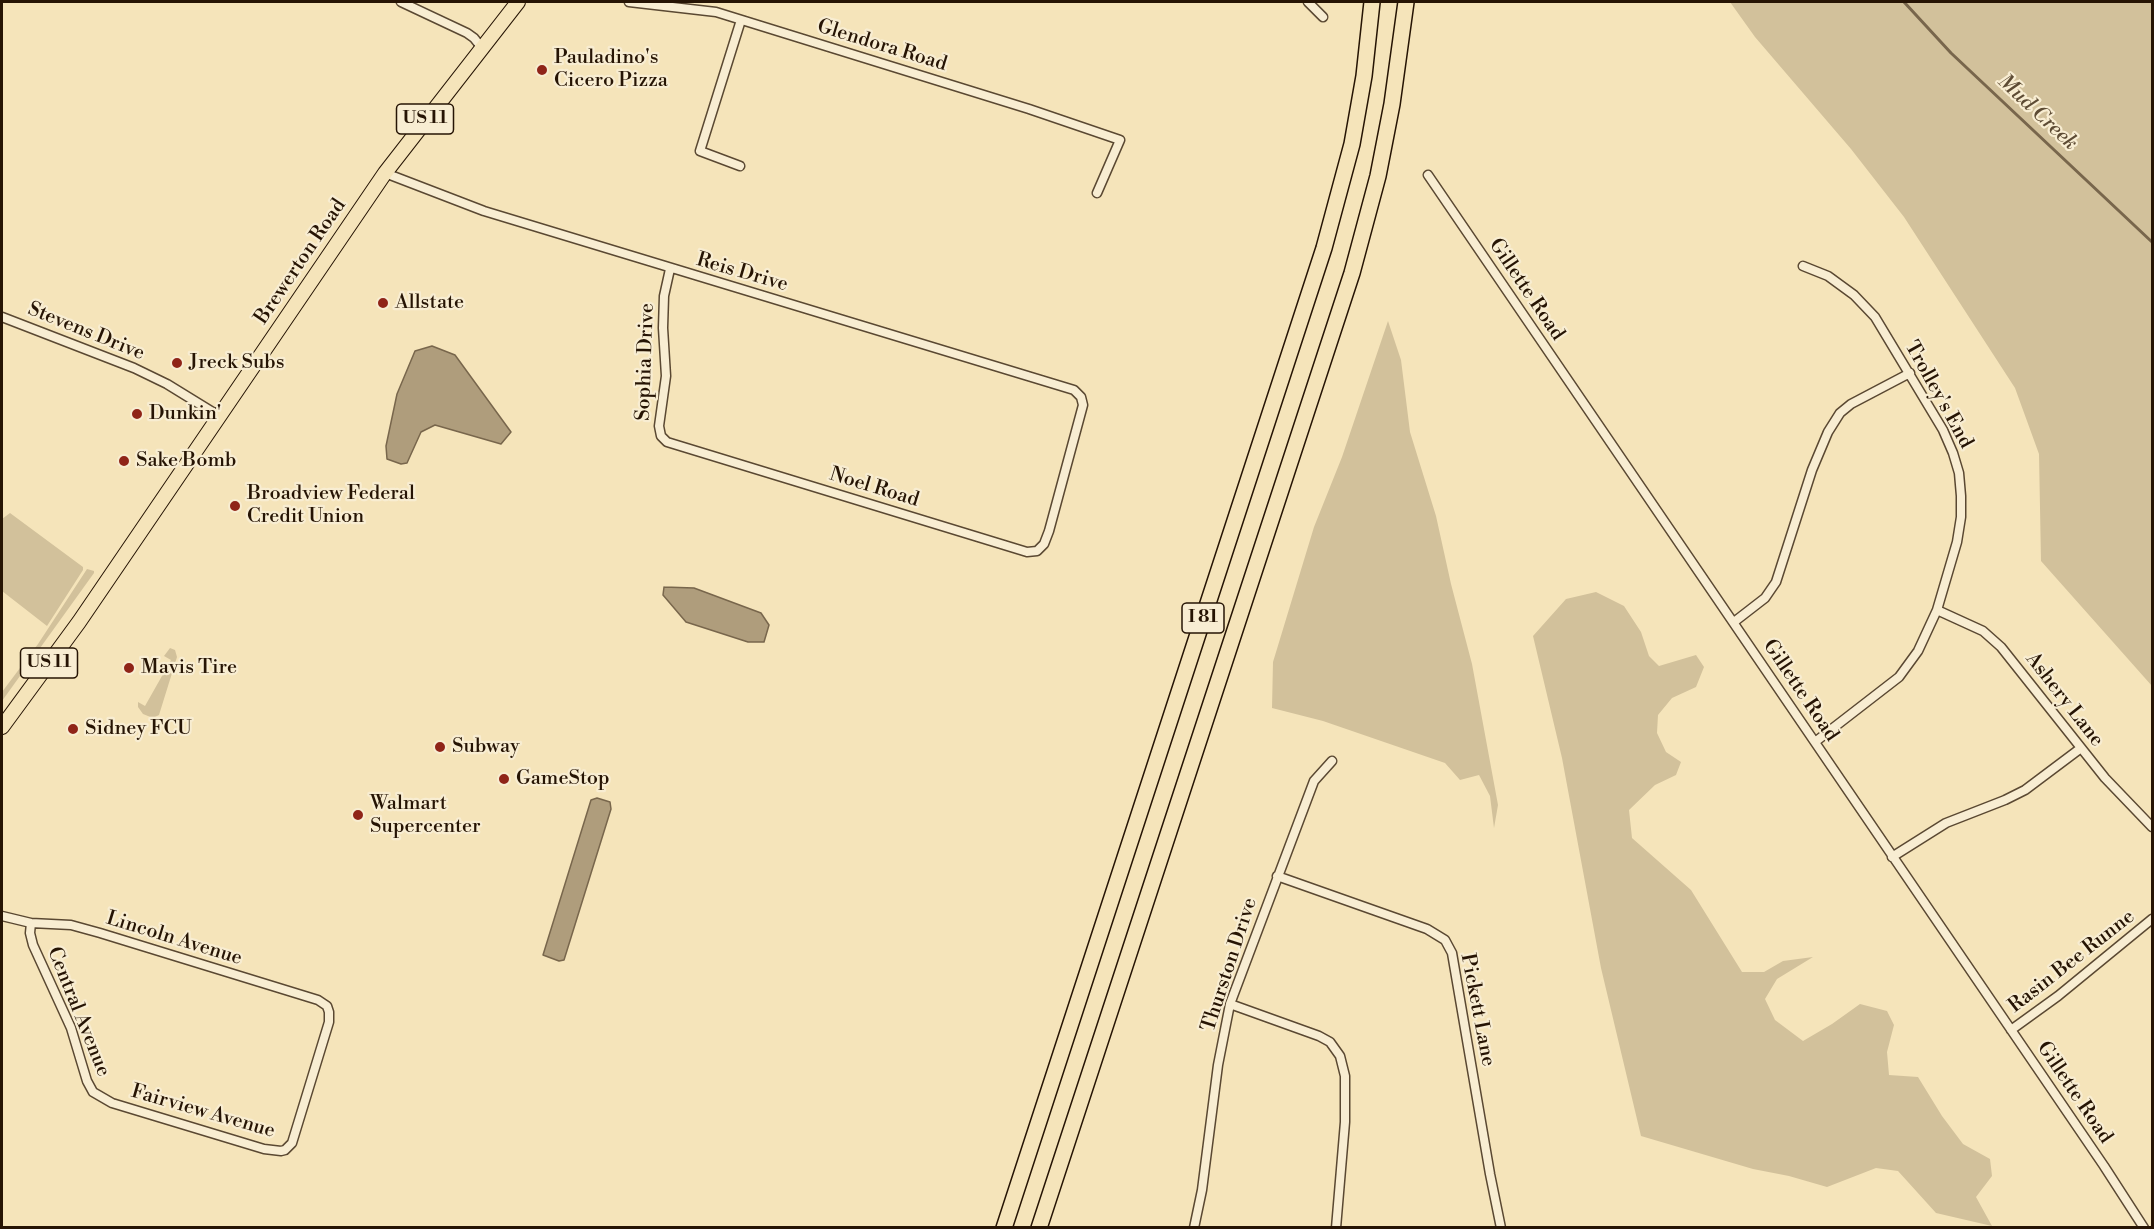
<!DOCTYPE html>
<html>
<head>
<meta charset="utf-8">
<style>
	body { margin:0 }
	#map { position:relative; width:2154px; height:1229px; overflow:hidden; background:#f5e4ba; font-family:"Libre Bodoni",serif }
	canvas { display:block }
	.frame { position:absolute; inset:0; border:3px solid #261404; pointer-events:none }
</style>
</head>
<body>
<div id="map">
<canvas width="2154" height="1229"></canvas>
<div class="frame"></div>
</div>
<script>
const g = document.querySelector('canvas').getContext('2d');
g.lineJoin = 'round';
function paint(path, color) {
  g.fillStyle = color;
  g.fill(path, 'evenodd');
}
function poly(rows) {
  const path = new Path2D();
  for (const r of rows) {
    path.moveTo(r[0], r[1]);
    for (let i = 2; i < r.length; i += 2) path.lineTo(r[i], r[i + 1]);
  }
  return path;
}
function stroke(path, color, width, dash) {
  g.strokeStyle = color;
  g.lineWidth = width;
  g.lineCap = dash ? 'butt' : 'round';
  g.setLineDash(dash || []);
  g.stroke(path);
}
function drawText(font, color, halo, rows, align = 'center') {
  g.font = font + ' "Libre Bodoni",serif';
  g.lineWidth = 4.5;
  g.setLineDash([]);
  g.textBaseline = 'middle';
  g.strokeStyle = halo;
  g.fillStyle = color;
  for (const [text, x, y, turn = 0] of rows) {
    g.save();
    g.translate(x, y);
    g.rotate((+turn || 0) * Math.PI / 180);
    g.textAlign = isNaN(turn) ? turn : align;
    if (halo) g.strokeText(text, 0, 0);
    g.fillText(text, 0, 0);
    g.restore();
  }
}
const green = poly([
	[1730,2,2152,2,2152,686,2041,561,2039,454,2015,388,1904,217,1851,149,1755,37],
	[1388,321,1401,360,1410,432,1436,516,1451,584,1472,664,1498,805,1494,828,1490,796,1479,775,1460,780,1445,763,1323,721,1272,708,1273,662,1314,527,1342,457],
	[10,513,83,567,83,570,47,626,2,591,2,519],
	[87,569,94,571,94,573,2,701,2,692,38,644],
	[1596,592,1624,606,1641,632,1649,656,1659,666,1696,655,1704,667,1696,687,1672,698,1658,715,1657,733,1666,752,1681,762,1676,775,1655,785,1629,810,1632,838,1691,890,1742,972,1764,972,1783,961,1813,957,1777,979,1765,999,1775,1020,1803,1041,1832,1024,1860,1004,1887,1011,1894,1025,1887,1052,1889,1075,1918,1077,1942,1116,1963,1144,1990,1159,1992,1176,1976,1197,1992,1226,1936,1213,1898,1171,1876,1168,1827,1187,1789,1176,1753,1169,1641,1136,1601,968,1562,758,1533,636,1566,599],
	[170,648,175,650,177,657,159,715,153,718,143,714,138,707,138,702,145,706,171,660,164,656]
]);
const water = poly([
	[432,346,455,355,511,432,501,444,435,425,421,432,407,463,401,464,387,459,386,446,397,394,415,351,432,346],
	[664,587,694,588,761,613,769,625,764,642,748,642,686,622,663,595,664,587],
	[597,798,610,802,611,809,564,960,559,961,543,955,591,800,597,798]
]);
const stream = poly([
	[1904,2,1951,53,2152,242]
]);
const minor = poly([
	[401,2,467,33,474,38,482,48],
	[629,2,716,12,1029,109,1120,140,1097,193],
	[1308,2,1323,17],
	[740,166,700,151,741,20],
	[385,173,484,211,1074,390,1081,397,1083,405,1049,531,1044,544,1037,551,1027,552,667,442,661,436,659,426,666,376,663,328,664,296,670,269],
	[1428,175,2104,1166,2144,1228],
	[1803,266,1828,276,1854,295,1875,317,1943,430,1953,453,1959,473,1961,496,1961,517,1957,542,1937,610,1918,651,1899,677,1815,742],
	[2,317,134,368,167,384,219,416],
	[1937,610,1983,631,2001,647,2105,778,2152,827],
	[1734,622,1765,598,1776,582,1812,470,1828,432,1840,413,1851,404,1910,373],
	[1892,857,1946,823,2005,800,2025,790,2081,748],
	[1277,876,1427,929,1445,940,1452,953,1490,1174,1501,1228],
	[2,916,31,923,71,925,100,933,318,1000,327,1006,329,1012,329,1022,292,1143,285,1150,281,1151,264,1149,112,1103,93,1092,87,1081,71,1028,33,945,30,933,31,923],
	[1230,1004,1319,1036,1330,1042,1340,1056,1345,1076,1345,1122,1336,1228],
	[2011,1030,2058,996,2152,919],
	[1194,1228,1202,1190,1218,1065,1230,1004,1314,781,1332,761]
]);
const primary = poly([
	[2,727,79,622,385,173,518,2]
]);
const motorway = poly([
	[1004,1228,1324,248,1352,144,1364,76,1372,2],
	[1039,1228,1352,273,1378,176,1392,104,1406,2]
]);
const markers = [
	[542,70,6,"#8f2418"],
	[383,303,6,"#8f2418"],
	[177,363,6,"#8f2418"],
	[137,414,6,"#8f2418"],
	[124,461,6,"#8f2418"],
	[235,506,6,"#8f2418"],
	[129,668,6,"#8f2418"],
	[73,729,6,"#8f2418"],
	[440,747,6,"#8f2418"],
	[504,779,6,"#8f2418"],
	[358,815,6,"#8f2418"]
];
const shields = [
	[425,119,57],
	[1203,618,42],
	[49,663,57]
];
const shieldNames = [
	["US 11",425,119],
	["I 81",1203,618],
	["US 11",49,663]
];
const streetNames = [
	["Glendora Road",882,46,17],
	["Brewerton Road",301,262,-56],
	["Reis Drive",742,273,16],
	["Gillette Road",1526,290,56],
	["Stevens Drive",86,332,22],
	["Sophia Drive",646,362,-88],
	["Trolley's End",1938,395,61],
	["Noel Road",874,488,17],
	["Gillette Road",1800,691,56],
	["Ashery Lane",2064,700,52],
	["Lincoln Avenue",174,939,17],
	["Rasin Bee Runne",2072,962,-38],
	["Thurston Drive",1230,965,-72],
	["Pickett Lane",1477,1010,79],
	["Central Avenue",78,1012,68],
	["Gillette Road",2074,1093,56],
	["Fairview Avenue",203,1112,16]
];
const poiNames = [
	["Pauladino's",554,58],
	["Cicero Pizza",554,81],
	["Allstate",395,303],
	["Jreck Subs",189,363],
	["Dunkin'",149,414],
	["Sake Bomb",136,461],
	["Broadview Federal",247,494],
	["Credit Union",247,517],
	["Mavis Tire",141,668],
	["Sidney FCU",85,729],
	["Subway",452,747],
	["GameStop",516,779],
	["Walmart",370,804],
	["Supercenter",370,827]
];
const waterNames = [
	["Mud Creek",2037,113,43]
];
paint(green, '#d2c19b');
paint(water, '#af9d7c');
stroke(water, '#78664c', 1.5);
stroke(stream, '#78664c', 3);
stroke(minor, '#5a4832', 11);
stroke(primary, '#261404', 16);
stroke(motorway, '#261404', 18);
stroke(minor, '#f8edd2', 8);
stroke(primary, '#f5e4ba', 14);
stroke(motorway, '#f5e4ba', 15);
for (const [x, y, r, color] of markers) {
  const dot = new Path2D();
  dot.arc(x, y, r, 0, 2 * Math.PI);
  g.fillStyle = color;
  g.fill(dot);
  stroke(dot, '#f8edd2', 2);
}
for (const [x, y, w] of shields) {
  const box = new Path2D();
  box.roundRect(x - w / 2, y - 15, w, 30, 4.5);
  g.fillStyle = '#f8edd2';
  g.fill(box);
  stroke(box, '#261404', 1.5);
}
drawText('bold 18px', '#261404', null, shieldNames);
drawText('20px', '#261404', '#f8edd2', streetNames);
drawText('20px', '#261404', '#f8edd2', poiNames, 'left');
drawText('italic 21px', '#5d4b34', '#f8edd2', waterNames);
</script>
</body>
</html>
